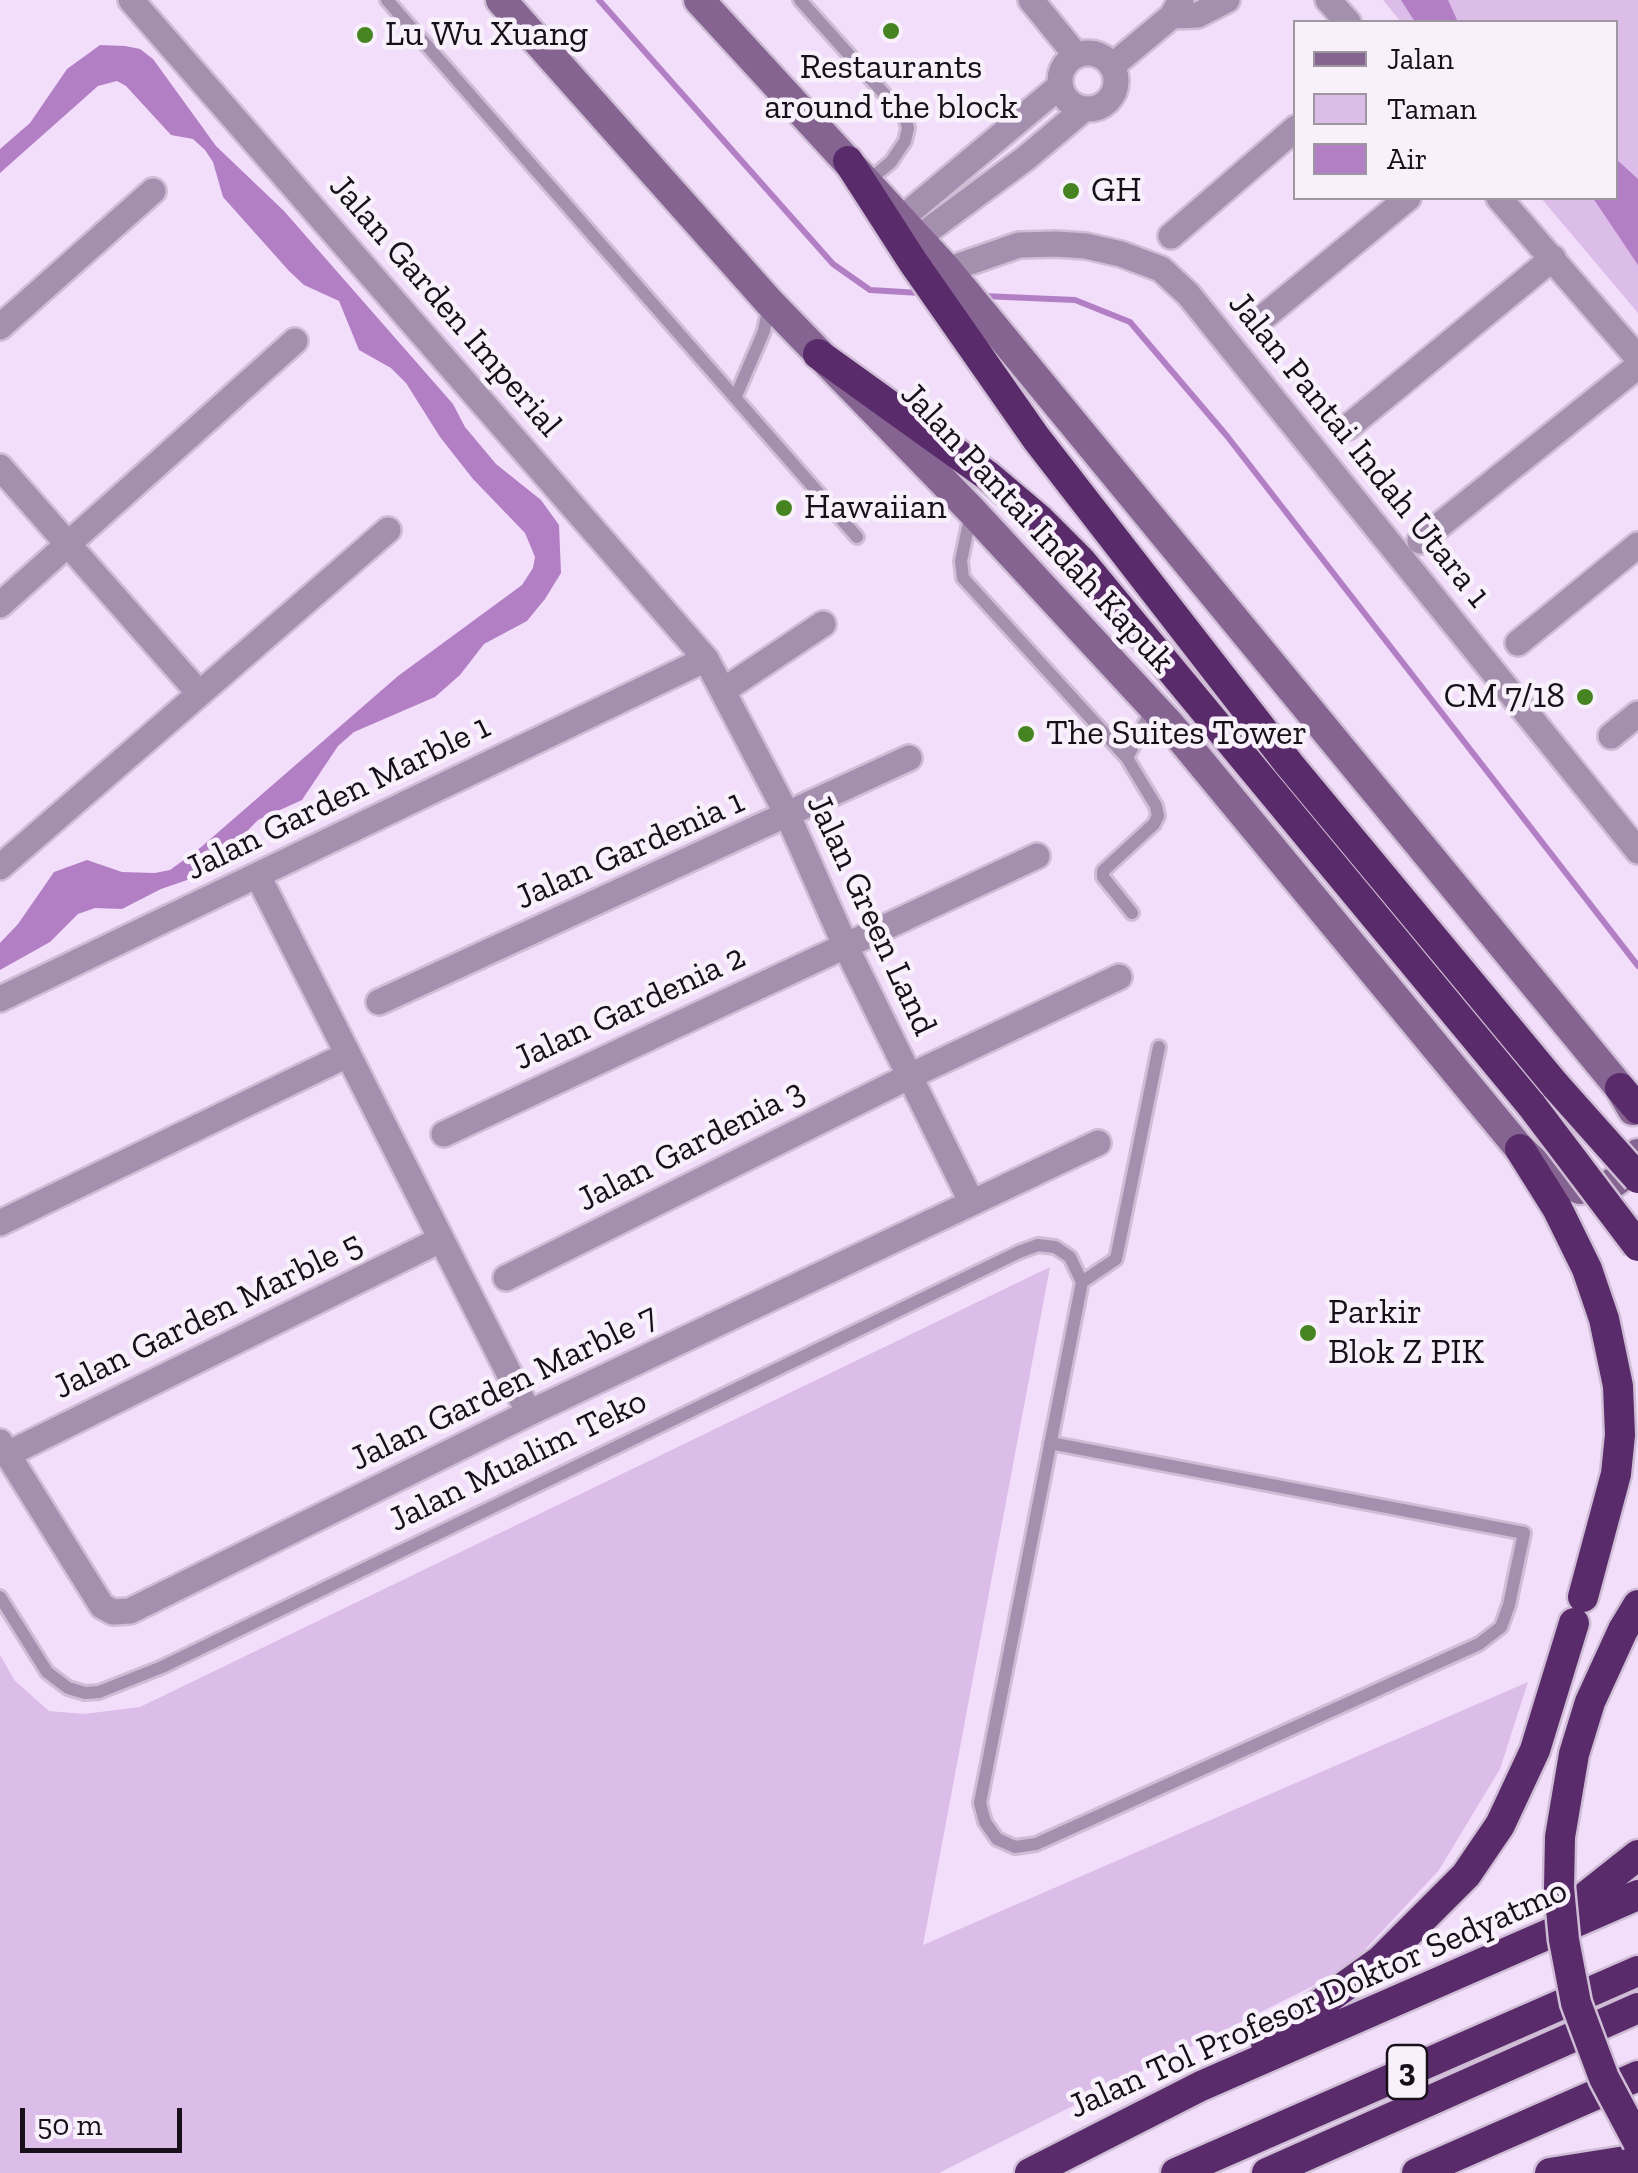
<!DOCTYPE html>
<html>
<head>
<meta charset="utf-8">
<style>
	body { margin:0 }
	#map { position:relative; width:1638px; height:2173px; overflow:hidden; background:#f2defa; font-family:"Zilla Slab",serif }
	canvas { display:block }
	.legend { position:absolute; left:1293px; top:20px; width:325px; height:180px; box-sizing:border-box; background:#f8f0fb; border:2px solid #9e96a1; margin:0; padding:12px 18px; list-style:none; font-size:30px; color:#17101a }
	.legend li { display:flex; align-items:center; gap:20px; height:50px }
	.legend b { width:50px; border:2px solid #9e96a1 }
	.scale { position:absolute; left:20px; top:2108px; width:162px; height:45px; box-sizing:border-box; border:5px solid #17101a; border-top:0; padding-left:12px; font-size:30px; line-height:35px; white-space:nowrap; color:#17101a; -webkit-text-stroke:8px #f8f0fb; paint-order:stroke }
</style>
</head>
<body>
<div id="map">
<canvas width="1638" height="2173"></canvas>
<ul class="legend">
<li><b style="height:12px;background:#856492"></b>Jalan</li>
<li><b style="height:28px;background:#dcbce8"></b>Taman</li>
<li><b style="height:28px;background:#b27fc5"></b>Air</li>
</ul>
<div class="scale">50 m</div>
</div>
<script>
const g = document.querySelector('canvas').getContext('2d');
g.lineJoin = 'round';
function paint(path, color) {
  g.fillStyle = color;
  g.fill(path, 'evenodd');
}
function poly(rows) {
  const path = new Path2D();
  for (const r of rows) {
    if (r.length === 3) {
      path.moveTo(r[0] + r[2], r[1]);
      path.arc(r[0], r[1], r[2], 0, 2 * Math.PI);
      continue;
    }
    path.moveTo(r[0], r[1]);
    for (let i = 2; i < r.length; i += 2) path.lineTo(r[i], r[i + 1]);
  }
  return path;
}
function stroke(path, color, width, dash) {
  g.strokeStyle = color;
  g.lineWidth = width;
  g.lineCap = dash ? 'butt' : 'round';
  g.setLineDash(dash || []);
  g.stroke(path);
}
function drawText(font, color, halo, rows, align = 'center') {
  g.font = font + ' "Zilla Slab",serif';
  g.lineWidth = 9;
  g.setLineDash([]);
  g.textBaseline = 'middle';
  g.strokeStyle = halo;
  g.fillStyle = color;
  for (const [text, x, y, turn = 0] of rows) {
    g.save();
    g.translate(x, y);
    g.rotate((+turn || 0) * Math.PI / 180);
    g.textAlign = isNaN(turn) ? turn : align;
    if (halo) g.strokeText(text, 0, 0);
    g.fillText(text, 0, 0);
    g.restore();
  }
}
const green = poly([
	[1383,0,1638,0,1638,313,1541,198,1616,198,1616,22,1401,22],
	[1050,1267,923,1945,1528,1682,1500,1769,1439,1870,1347,1969,939,2173,0,2173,0,1655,15,1681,49,1711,84,1714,140,1707]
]);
const water = poly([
	[1401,0,1448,0,1458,22,1415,22],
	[100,45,125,46,140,49,153,59,216,146,284,211,453,404,465,427,496,464,541,500,559,525,561,573,545,599,527,621,484,644,460,675,435,697,354,732,338,746,302,800,258,820,220,859,196,877,161,889,122,909,95,908,78,914,50,942,0,970,0,943,18,924,54,872,87,860,122,872,155,873,170,870,200,848,398,676,522,585,533,568,535,557,525,533,473,479,440,437,406,383,391,368,359,350,339,301,304,285,289,271,223,197,213,162,205,150,193,139,171,135,126,86,117,81,98,86,0,173,0,149,30,123,67,69],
	[1616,159,1638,179,1638,265,1593,198,1616,198]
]);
const stream = poly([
	[599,0,833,264,870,290,920,293],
	[983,296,1075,300,1130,322,1227,436,1638,966]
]);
const lane = poly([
	[387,0,857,537],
	[800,0,905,117,908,128,905,141,891,162,868,181],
	[736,396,764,331,769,305],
	[971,513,961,561,963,578,1127,758],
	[1132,913,1103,877,1103,871,1154,824,1158,816,1156,806,1127,758,1152,709],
	[1050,1443,1524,1533,1509,1605,1501,1627,1479,1644,1036,1844,1015,1847,997,1839,985,1822,980,1803,1082,1282,1116,1259,1159,1047],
	[0,1597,47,1672,68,1688,85,1693,99,1692,162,1667,1019,1252,1038,1245,1055,1247,1070,1257,1082,1282]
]);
const street = poly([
	[131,0,706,659,788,816,845,945,971,1201],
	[1031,0,1076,55],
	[1328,0,1348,22],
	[1172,16,1198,15,1227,0],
	[1088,81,28],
	[1112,66,1172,16,1181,0],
	[1499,198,1638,358],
	[901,219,1060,86],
	[1171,236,1296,128],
	[918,238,1026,158,1084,109],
	[947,270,1019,245,1056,244,1086,246,1121,254,1161,269,1188,294,1638,851],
	[1260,320,1408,198],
	[0,327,153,191],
	[1348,427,1553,258],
	[0,467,199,693],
	[1420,541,1638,366],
	[0,605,295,341],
	[1518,643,1638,545],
	[724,690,823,624],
	[1611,736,1638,714],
	[0,867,388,530],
	[258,876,529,1413],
	[0,999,706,659],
	[379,1002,909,758],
	[444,1134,1037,856],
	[0,1223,347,1055],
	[506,1278,908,1077,1119,977],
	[0,1442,102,1606,113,1612,130,1611,529,1413,1098,1143],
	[8,1454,440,1240]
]);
const secondary = poly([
	[501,0,770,303,971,510,1170,725,1520,1149,1548,1175,1580,1189,1610,1185,1628,1172,1638,1154],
	[699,0,947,270,1620,1088,1633,1110]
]);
const highway = poly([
	[848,161,913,262,1036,438,1289,764,1556,1086],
	[818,354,988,476,1040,520,1081,561,1532,1106],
	[1620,1088,1638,1109],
	[1520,1149,1557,1208,1587,1269,1604,1319,1618,1386,1620,1435,1616,1474,1583,1597],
	[1623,1630,1638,1605],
	[1561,1916,1638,1855],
	[1266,2043,1380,1961,1466,1875,1500,1825,1535,1750,1574,1623],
	[1030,2173,1201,2086,1638,1895],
	[1176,2173,1638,1971],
	[1267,2173,1638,2008],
	[1417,2173,1638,2076],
	[1550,2173,1638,2159]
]);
const highwayBridge = poly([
	[1556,1086,1638,1178],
	[1532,1106,1638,1246],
	[1623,1630,1590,1702,1574,1754,1560,1837,1559,1888,1564,1940,1576,2003,1604,2078,1638,2142]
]);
const markers = [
	[891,31,10,"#468422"],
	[365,35,10,"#468422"],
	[1071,191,10,"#468422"],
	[784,508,10,"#468422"],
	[1585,697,10,"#468422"],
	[1026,734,10,"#468422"],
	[1308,1333,10,"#468422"]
];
const shields = [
	[1407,2072,40]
];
const shieldNames = [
	["3",1407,2072]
];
const poiNames = [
	["Lu Wu Xuang",385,35],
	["Restaurants",891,68,"center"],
	["around the block",891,108,"center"],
	["GH",1091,191],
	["Hawaiian",804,508],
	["CM 7/18",1565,697,"right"],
	["The Suites Tower",1046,734],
	["Parkir",1328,1313],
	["Blok Z PIK",1328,1353]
];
const streetNames = [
	["Jalan Garden Imperial",445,306,49],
	["Jalan Pantai Indah Utara 1",1359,450,51],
	["Jalan Pantai Indah Kapuk",1037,528,47],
	["Jalan Garden Marble 1",338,798,-26],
	["Jalan Gardenia 1",630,850,-24],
	["Jalan Green Land",871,915,65],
	["Jalan Gardenia 2",630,1008,-25],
	["Jalan Gardenia 3",691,1146,-27],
	["Jalan Garden Marble 5",208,1316,-26],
	["Jalan Garden Marble 7",504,1388,-26],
	["Jalan Mualim Teko",518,1461,-26],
	["Jalan Tol Profesor Doktor Sedyatmo",1318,1999,-24]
];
paint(green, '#dcbce8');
paint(water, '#b27fc5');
stroke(stream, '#b27fc5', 6);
stroke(lane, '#cfbdd6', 18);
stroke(street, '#cfbdd6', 30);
stroke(secondary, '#cfbdd6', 35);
stroke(highway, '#cfbdd6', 35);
stroke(lane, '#a58fae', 12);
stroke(street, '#a58fae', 25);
stroke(secondary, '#856492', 30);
stroke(highway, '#5a2b6b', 30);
stroke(highwayBridge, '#cfbdd6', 35, []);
stroke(highwayBridge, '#5a2b6b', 30);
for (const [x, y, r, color] of markers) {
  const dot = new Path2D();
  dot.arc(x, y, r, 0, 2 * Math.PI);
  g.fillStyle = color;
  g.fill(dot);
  stroke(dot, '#f8f0fb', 4);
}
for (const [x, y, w] of shields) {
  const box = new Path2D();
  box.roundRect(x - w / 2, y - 27, w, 54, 8);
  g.fillStyle = '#f8f0fb';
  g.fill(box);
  stroke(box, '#17101a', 2.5);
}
drawText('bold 32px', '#17101a', null, shieldNames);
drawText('35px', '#17101a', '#f8f0fb', poiNames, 'left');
drawText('35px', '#17101a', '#f8f0fb', streetNames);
</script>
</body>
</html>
